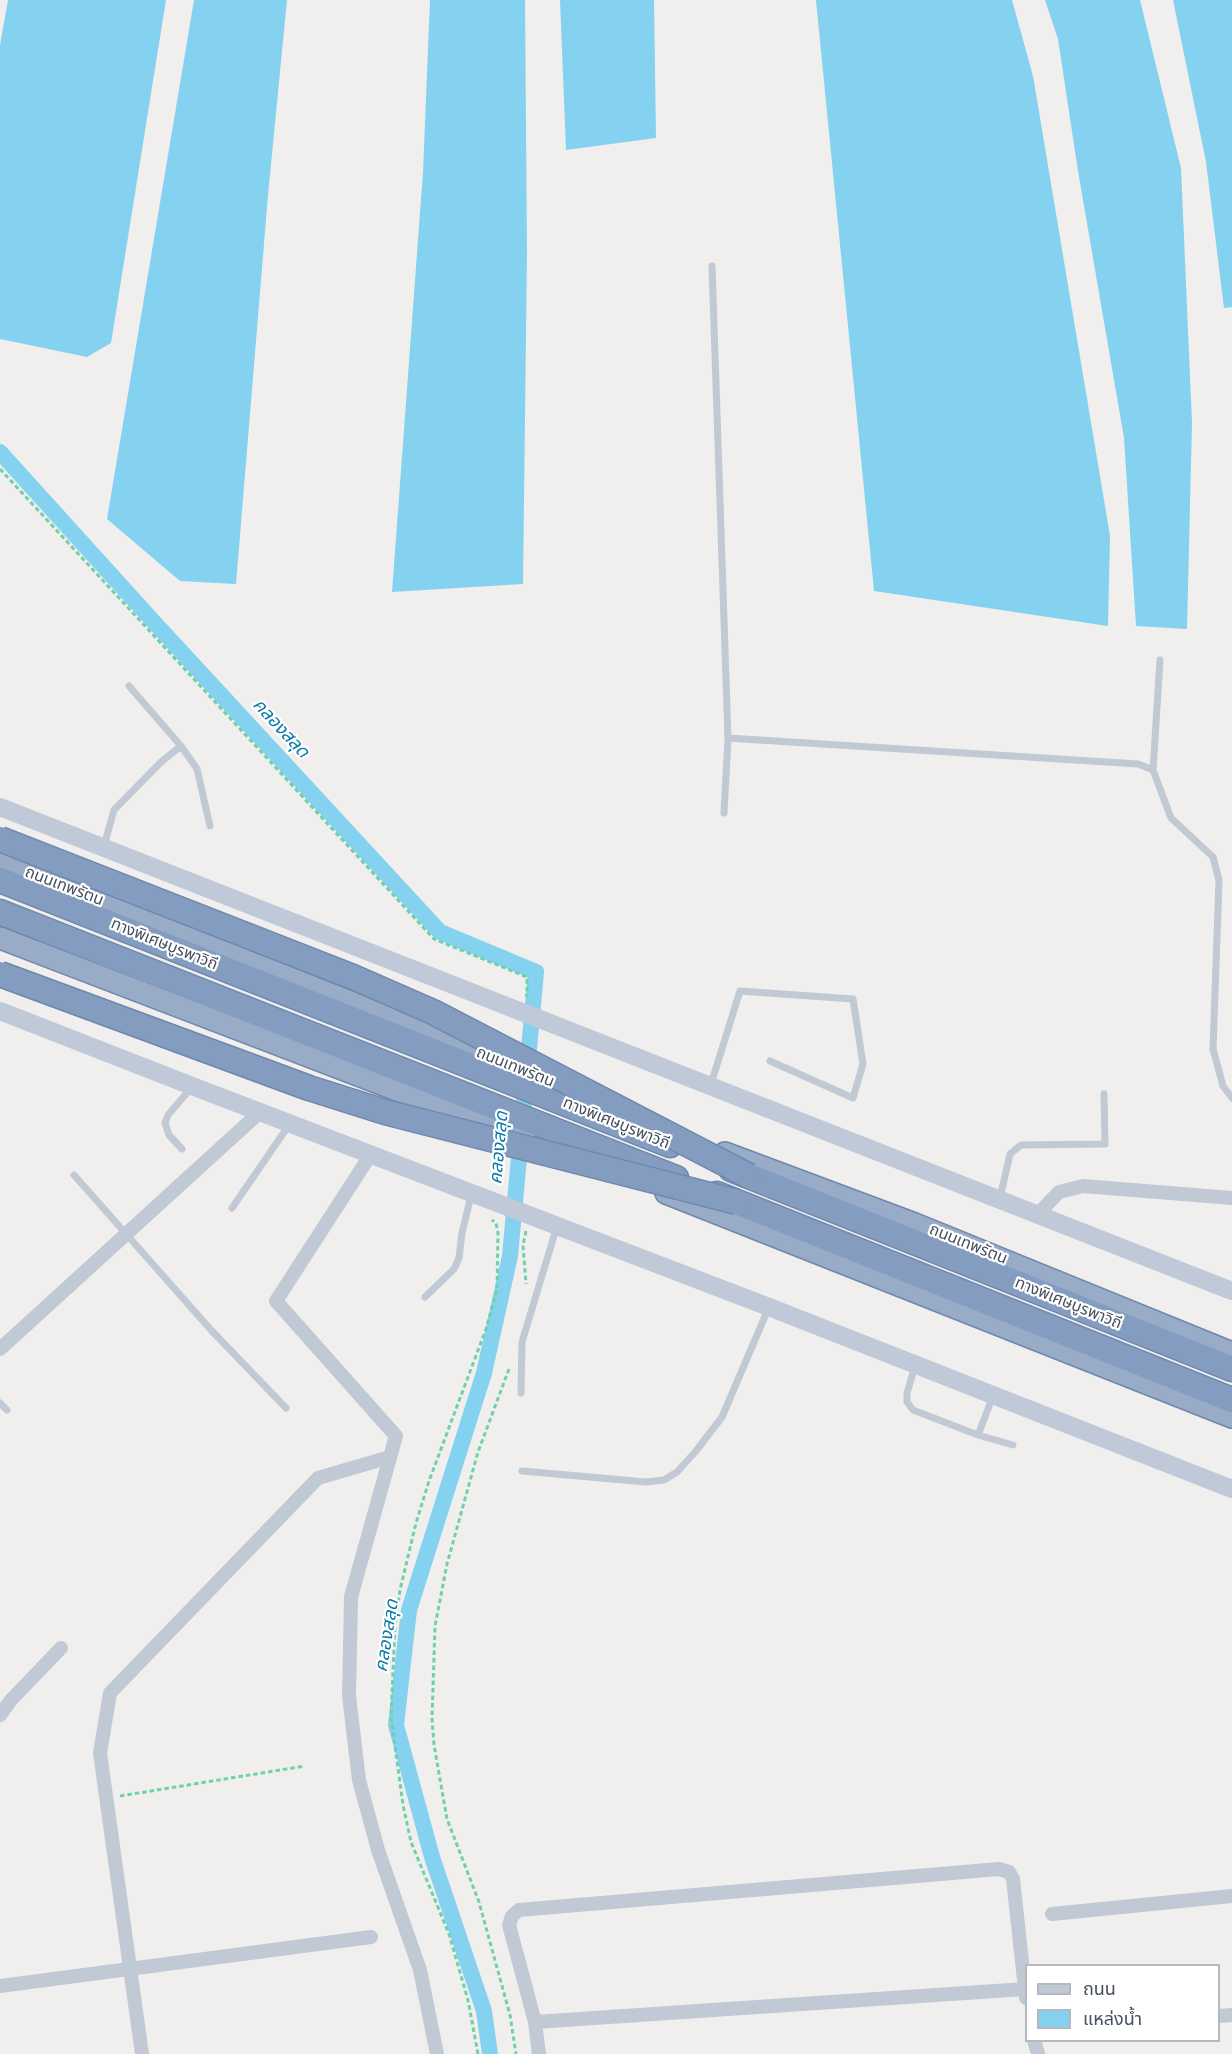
<!DOCTYPE html>
<html>
<head>
<meta charset="utf-8">
<style>
	body { margin:0 }
	#map { position:relative; width:1232px; height:2054px; overflow:hidden; background:#f1eeee; font-family:Jost,"Noto Sans Thai",sans-serif }
	canvas { display:block }
	.legend { position:absolute; left:1025px; top:1964px; width:195px; height:78px; box-sizing:border-box; background:#fff; border:2px solid #b5b9be; margin:0; padding:8px 10px; list-style:none; font-size:18px; color:#45505c }
	.legend li { display:flex; align-items:center; gap:12px; height:30px }
	.legend b { width:30px; border:2px solid #b5b9be }
</style>
</head>
<body>
<div id="map">
<canvas width="1232" height="2054"></canvas>
<ul class="legend">
<li><b style="height:8px;background:#bfc9d8"></b>ถนน</li>
<li><b style="height:16px;background:#84d2f0"></b>แหล่งน้ำ</li>
</ul>
</div>
<script>
const g = document.querySelector('canvas').getContext('2d');
g.lineJoin = 'round';
function paint(path, color) {
  g.fillStyle = color;
  g.fill(path, 'evenodd');
}
function poly(rows) {
  const path = new Path2D();
  for (const r of rows) {
    path.moveTo(r[0], r[1]);
    for (let i = 2; i < r.length; i += 2) path.lineTo(r[i], r[i + 1]);
  }
  return path;
}
function stroke(path, color, width, dash) {
  g.strokeStyle = color;
  g.lineWidth = width;
  g.lineCap = dash ? 'butt' : 'round';
  g.setLineDash(dash || []);
  g.stroke(path);
}
function drawText(font, color, halo, rows, align = 'center') {
  g.font = font + ' Jost,"Noto Sans Thai",sans-serif';
  g.lineWidth = 4.5;
  g.setLineDash([]);
  g.textBaseline = 'middle';
  g.strokeStyle = halo;
  g.fillStyle = color;
  for (const [text, x, y, turn = 0] of rows) {
    g.save();
    g.translate(x, y);
    g.rotate((+turn || 0) * Math.PI / 180);
    g.textAlign = isNaN(turn) ? turn : align;
    if (halo) g.strokeText(text, 0, 0);
    g.fillText(text, 0, 0);
    g.restore();
  }
}
const water = poly([
	[8,0,166,0,111,343,87,357,0,339,0,45],
	[194,0,287,0,268,195,236,584,180,581,107,519],
	[430,0,525,0,527,252,523,584,392,592,423,172],
	[560,0,654,0,656,138,566,150],
	[816,0,1012,0,1033,76,1110,536,1108,626,874,591],
	[1045,0,1140,0,1181,168,1192,423,1187,629,1136,626,1124,438,1078,171,1058,39],
	[1173,0,1232,0,1232,307,1224,308,1206,162]
]);
const canal = poly([
	[0,452,153,621,440,932,536,972,510,1256,484,1373,409,1610,396,1725,432,1857,484,2011,490,2054]
]);
const path = poly([
	[0,469,434,939,527,977,527,995,525,996],
	[526,1231,523,1245,526,1284],
	[509,1369,478,1452,447,1564,435,1626,432,1719,434,1745,447,1819,479,1902,510,2015,516,2054],
	[120,1796,305,1766],
	[478,2054,468,2000,449,1934,411,1842,403,1805,391,1717,395,1626,400,1590,416,1523,429,1481,486,1329,497,1289,498,1233,496,1223,492,1220]
]);
const service = poly([
	[712,266,728,738,1138,764,1153,770,1171,818,1213,857,1219,880,1213,1049,1223,1086,1232,1098],
	[129,686,181,746],
	[1153,770,1160,660],
	[724,813,728,738],
	[104,846,114,810,161,762,181,746,197,769,210,826],
	[711,1084,740,991,853,999,863,1064,853,1098,770,1061],
	[182,1149,169,1135,165,1123,168,1115,191,1088],
	[74,1175,211,1330,286,1408],
	[1000,1198,1010,1154,1021,1145,1105,1144,1104,1094],
	[232,1208,289,1125],
	[425,1297,454,1269,459,1258,462,1233,471,1196],
	[915,1366,907,1393,907,1402,913,1410,978,1435,1013,1445],
	[521,1393,522,1342,557,1226],
	[0,1403,7,1410],
	[978,1435,993,1396],
	[522,1471,646,1482,664,1480,677,1472,696,1451,722,1417,769,1307]
]);
const minor = poly([
	[371,1154,276,1301,396,1436,351,1597,349,1696,359,1780,378,1850,420,1970,437,2054],
	[1037,1215,1059,1192,1083,1186,1232,1198],
	[0,1349,260,1112],
	[0,1715,11,1700,61,1648],
	[1052,1914,1232,1896],
	[0,1986,371,1937],
	[1218,2016,1232,2015],
	[535,2022,1025,1989],
	[1034,2040,1038,2054],
	[142,2054,100,1753,110,1693,318,1478,390,1457],
	[539,2054,535,2022,509,1925,512,1916,519,1910,999,1869,1009,1872,1013,1879,1026,1998]
]);
const secondary = poly([
	[0,807,1232,1291],
	[0,1011,192,1086,769,1307,1232,1489]
]);
const trunk = poly([
	[0,862,543,1079],
	[0,938,525,1139],
	[725,1153,915,1224,1232,1353],
	[666,1193,1232,1417]
]);
const motorway = poly([
	[0,880,670,1145],
	[0,912,676,1178],
	[731,1169,1232,1369],
	[717,1194,1232,1400]
]);
const motorwayBridge = poly([
	[0,839,353,977,433,1012,749,1176],
	[0,974,309,1088,385,1112,737,1202]
]);
const streetNames = [
	["ถนนเทพรัตน",64,887,21],
	["ทางพิเศษบูรพาวิถี",164,945,22],
	["ถนนเทพรัตน",515,1068,22],
	["ทางพิเศษบูรพาวิถี",616,1124,22],
	["ถนนเทพรัตน",968,1245,22],
	["ทางพิเศษบูรพาวิถี",1068,1304,22]
];
const waterNames = [
	["คลองสลุด",280,729,47],
	["คลองสลุด",500,1148,-85],
	["คลองสลุด",388,1636,-81]
];
paint(water, '#84d2f0');
stroke(canal, '#84d2f0', 16);
stroke(trunk, '#6e87ac', 24);
stroke(motorway, '#6e87ac', 27);
stroke(path, '#6fd1a8', 3, [4.5, 3]);
stroke(service, '#c0c9d4', 7);
stroke(minor, '#c0c9d4', 14);
stroke(secondary, '#bfc9d8', 18);
stroke(trunk, '#98acc8', 21);
stroke(motorway, '#839cc0', 24);
stroke(motorwayBridge, '#6e87ac', 27, []);
stroke(motorwayBridge, '#839cc0', 24);
drawText('16px', '#45505c', '#fff', streetNames);
drawText('italic 18px', '#067aa8', '#fff', waterNames);
</script>
</body>
</html>
